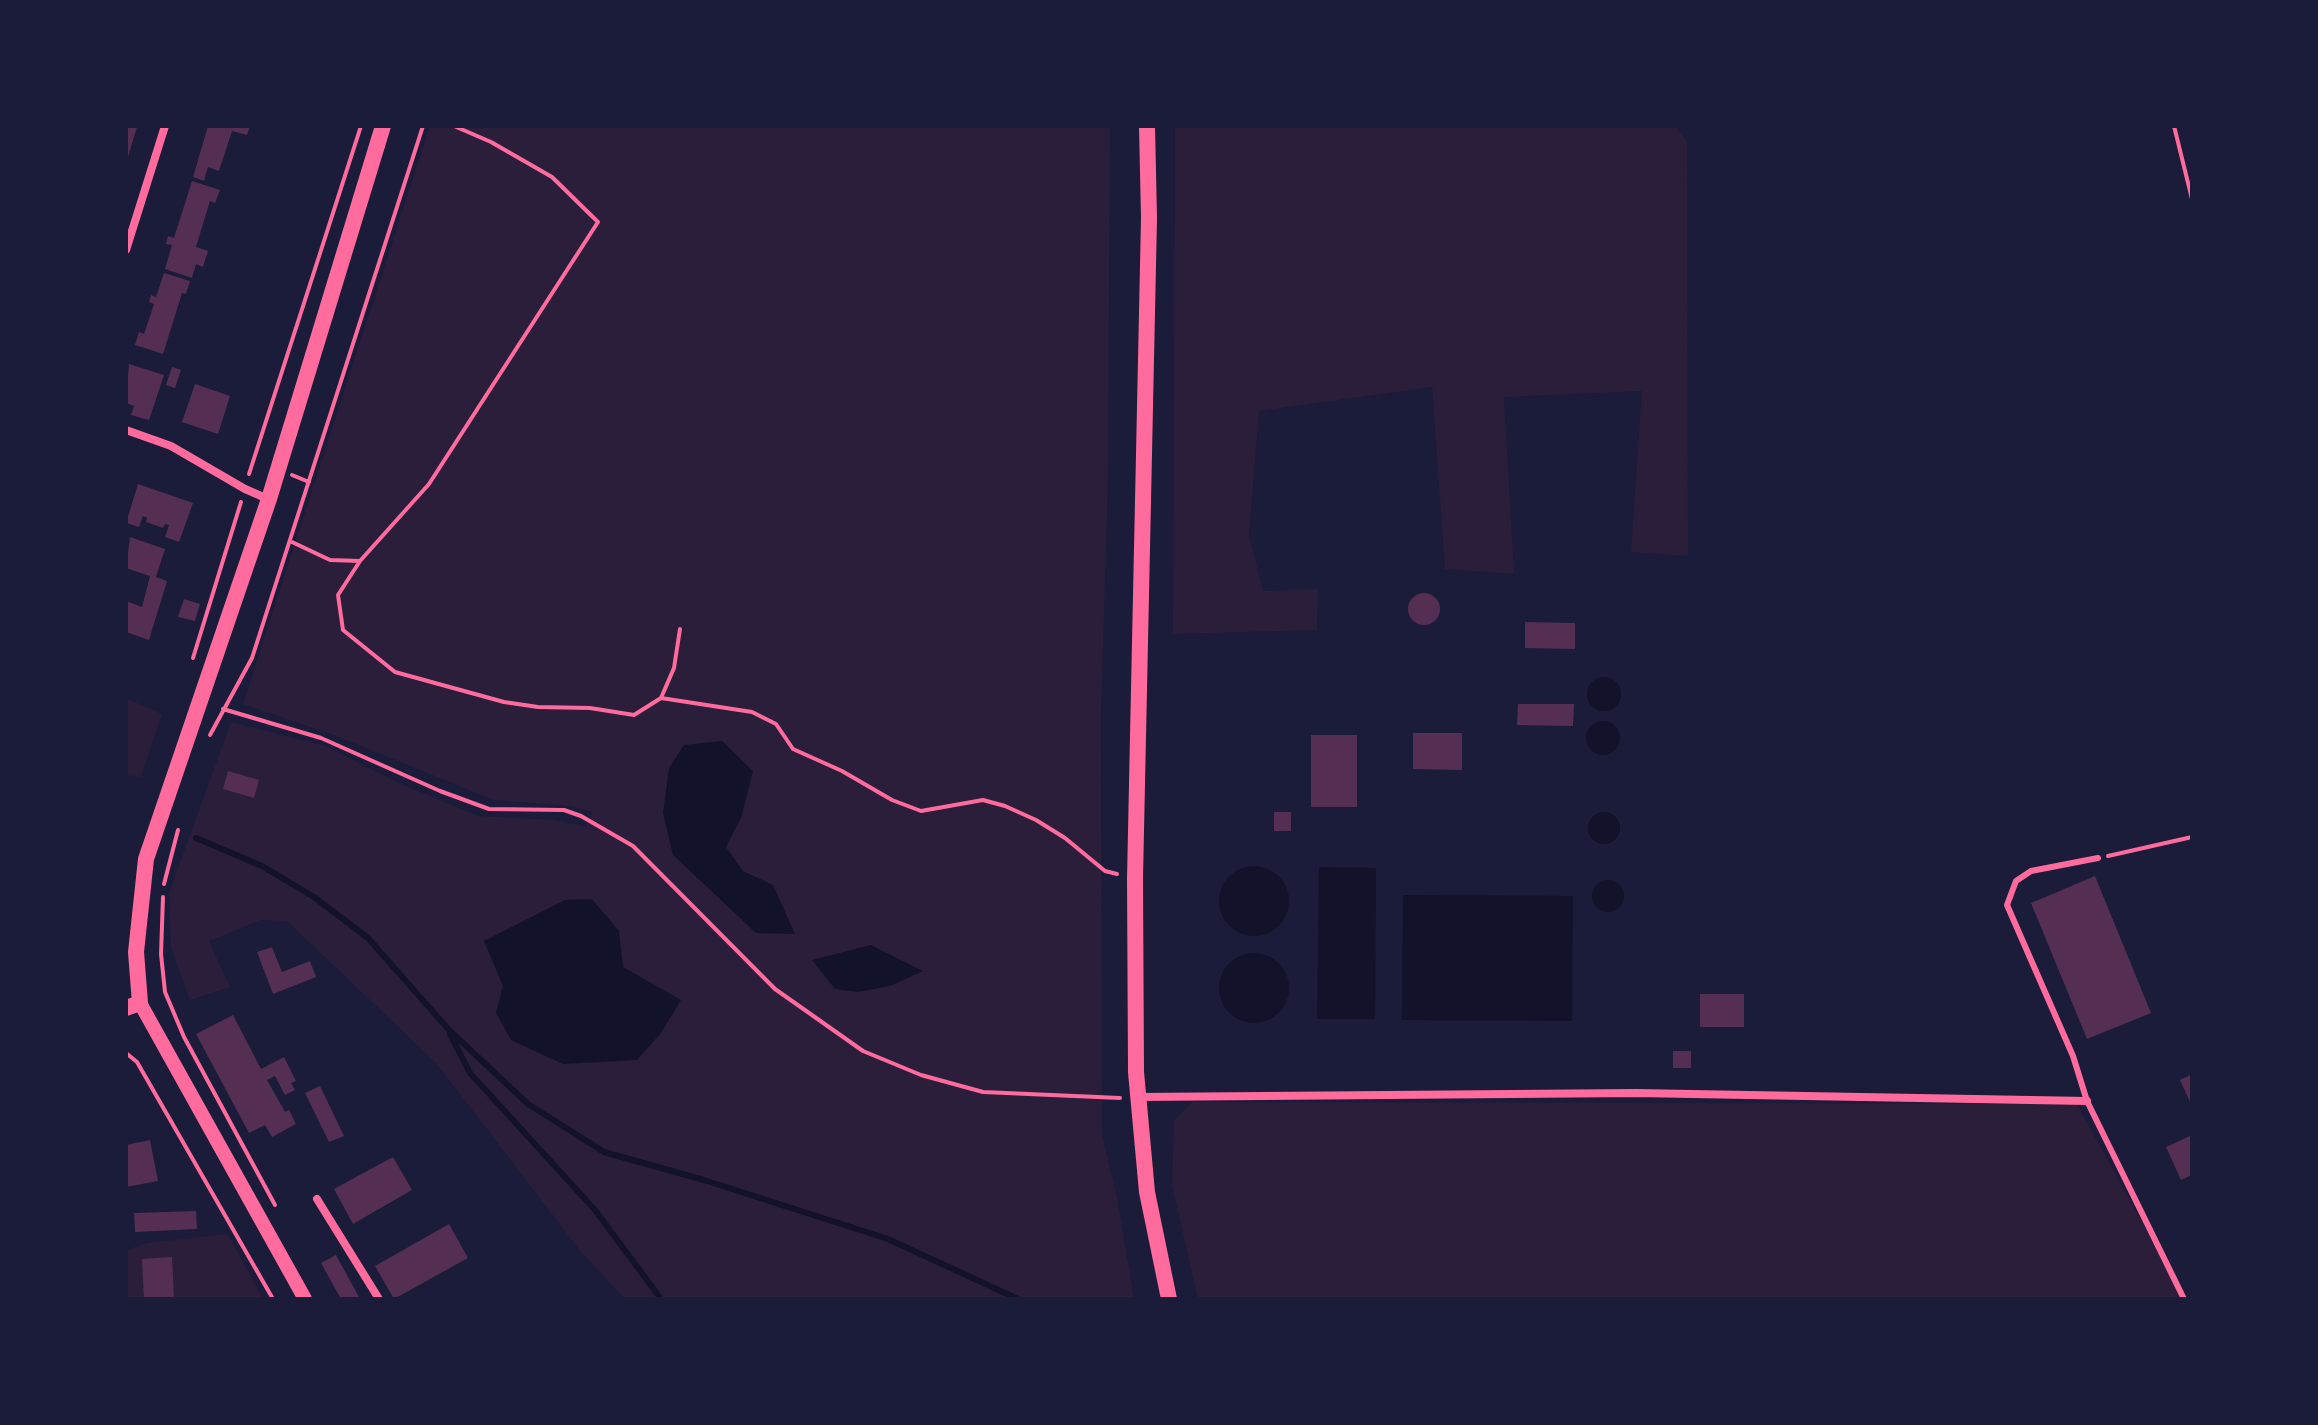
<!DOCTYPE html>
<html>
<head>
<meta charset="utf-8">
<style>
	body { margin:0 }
	#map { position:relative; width:2318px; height:1425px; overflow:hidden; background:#1b1b3a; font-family:Spectral,serif }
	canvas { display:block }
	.frame { position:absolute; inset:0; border:128px solid #1b1b3a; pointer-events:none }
</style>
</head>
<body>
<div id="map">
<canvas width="2318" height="1425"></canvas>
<div class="frame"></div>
</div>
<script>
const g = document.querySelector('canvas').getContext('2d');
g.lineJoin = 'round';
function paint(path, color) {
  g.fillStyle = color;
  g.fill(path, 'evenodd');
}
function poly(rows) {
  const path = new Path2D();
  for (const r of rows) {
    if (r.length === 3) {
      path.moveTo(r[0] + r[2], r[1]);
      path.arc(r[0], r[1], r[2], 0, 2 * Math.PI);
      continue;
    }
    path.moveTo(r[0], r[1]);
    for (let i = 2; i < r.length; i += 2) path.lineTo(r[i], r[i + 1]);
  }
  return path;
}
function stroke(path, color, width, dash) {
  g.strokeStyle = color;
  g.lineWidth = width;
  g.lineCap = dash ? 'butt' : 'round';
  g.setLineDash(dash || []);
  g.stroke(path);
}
const green = poly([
	[430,126,1110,126,1108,480,1101,715,1102,1134,1117,1198,1134,1299,625,1299,581,1252,437,1064,287,921,261,920,209,941,230,987,190,1000,171,948,169,893,231,722,325,746,399,783,478,816,555,820,587,827,592,812,572,806,494,800,331,734,243,704],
	[1175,126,1675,126,1687,142,1688,556,1631,552,1642,391,1504,397,1514,574,1445,569,1432,387,1259,411,1249,535,1263,591,1318,589,1317,630,1173,634],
	[126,698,162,714,141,777,126,775],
	[1193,1102,2077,1104,2184,1299,1198,1299,1172,1185,1174,1120],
	[228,1234,263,1299,126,1299,126,1250,147,1243]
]);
const water = poly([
	[1604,694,17],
	[1603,738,17],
	[722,741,753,771,741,818,726,847,743,871,773,885,795,934,756,933,673,855,663,813,669,768,684,745],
	[1604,828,16],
	[1254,901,35],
	[1319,867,1376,868,1375,1019,1317,1019],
	[1608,896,16],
	[1403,895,1573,896,1572,1021,1402,1020],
	[592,899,619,931,623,967,681,1000,661,1033,637,1060,563,1064,511,1040,496,1013,503,986,484,941,565,900],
	[871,945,923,971,890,986,858,992,835,989,812,960],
	[1254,988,35]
]);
const stream = poly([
	[196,838,262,866,314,897,368,938,449,1030,528,1104,604,1152,704,1180,888,1239,1018,1299],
	[450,1034,470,1073,595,1210,661,1299]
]);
const building = poly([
	[126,126,137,127,127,160,126,160],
	[208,126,250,126,247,135,232,131,219,171,208,167,204,181,193,177],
	[192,181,220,190,215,203,210,201,196,247,208,251,203,267,196,264,192,278,165,269,172,245,166,244,168,236,174,238],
	[164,273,190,281,186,294,182,293,163,354,135,345,139,332,144,334,154,304,149,302,151,295,156,297],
	[129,364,164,375,149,420,131,415,134,406,126,403],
	[172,367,181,370,175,388,166,385],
	[195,384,230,396,218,434,182,422],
	[138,484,193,503,179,542,165,537,169,525,165,524,163,528,146,522,147,518,143,516,139,527,126,523],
	[130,537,165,549,156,577,167,581,149,640,126,632,126,601,142,607,150,576,126,568],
	[1424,609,16],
	[184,599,200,604,195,621,178,617],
	[1525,622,1575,623,1575,649,1525,648],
	[1518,704,1574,704,1573,726,1517,725],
	[1413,733,1462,733,1462,770,1413,769],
	[1311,735,1357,735,1357,807,1311,807],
	[228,771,259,780,254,798,223,789],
	[1274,812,1291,812,1291,831,1274,831],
	[2095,876,2151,1013,2087,1039,2031,903],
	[272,947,282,972,310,961,316,977,273,994,257,952],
	[1700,994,1744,994,1744,1027,1700,1027],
	[233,1015,261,1069,284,1057,296,1081,291,1083,295,1090,285,1095,275,1076,267,1080,285,1112,289,1110,296,1124,272,1137,265,1125,249,1133,196,1034],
	[1673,1051,1691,1051,1691,1068,1673,1068],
	[2192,1074,2192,1106,2180,1080],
	[320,1086,344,1136,329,1142,305,1093],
	[2192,1135,2192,1175,2181,1180,2166,1147],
	[150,1140,158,1181,126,1187,126,1145],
	[393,1157,412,1190,353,1224,334,1189],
	[196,1211,197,1229,135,1232,134,1213],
	[449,1224,468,1258,394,1299,375,1266],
	[336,1255,360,1299,341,1299,321,1263],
	[172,1257,174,1299,144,1299,142,1259]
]);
const path = poly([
	[2174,126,2192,199],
	[249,474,361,126],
	[292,475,309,482],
	[292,542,330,560,360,561,429,484,598,222,552,177,491,142,454,126],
	[360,561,338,595,343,630,395,672,504,702,538,707,590,708,634,715,661,698,752,712,776,724,793,749,842,771,892,800,921,811,983,800,1005,806,1036,820,1065,838,1105,871,1117,874],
	[193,658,241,502],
	[661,698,674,668,680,629],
	[223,709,321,738,440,791,489,809,564,810,581,816,633,846,775,989,863,1051,921,1075,983,1092,1120,1098],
	[210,735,252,658,423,126],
	[2108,856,2192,837],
	[164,884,178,830],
	[163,897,161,954,165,992,184,1037,275,1205],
	[126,1053,137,1062,273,1299]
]);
const service = poly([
	[2098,858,2031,871,2016,881,2007,905,2073,1056,2087,1101,2184,1299]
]);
const minor = poly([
	[126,250,165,126],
	[126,430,171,446,245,489,268,499],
	[1138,1097,1636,1093,2087,1101],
	[317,1199,379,1299]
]);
const tertiary = poly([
	[140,1003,305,1299]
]);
const secondary = poly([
	[1147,126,1149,218,1135,878,1136,1072,1147,1192,1169,1299],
	[126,1008,140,1003,136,952,146,859,269,499,383,126]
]);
paint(green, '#2a1e3b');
paint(water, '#12122b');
stroke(stream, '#12122b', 6);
paint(building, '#542f53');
stroke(path, '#ff6b9d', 4);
stroke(service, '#ff6b9d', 6);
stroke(minor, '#ff6b9d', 8);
stroke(tertiary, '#ff6b9d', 14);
stroke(secondary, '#ff6b9d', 16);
</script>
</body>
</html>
